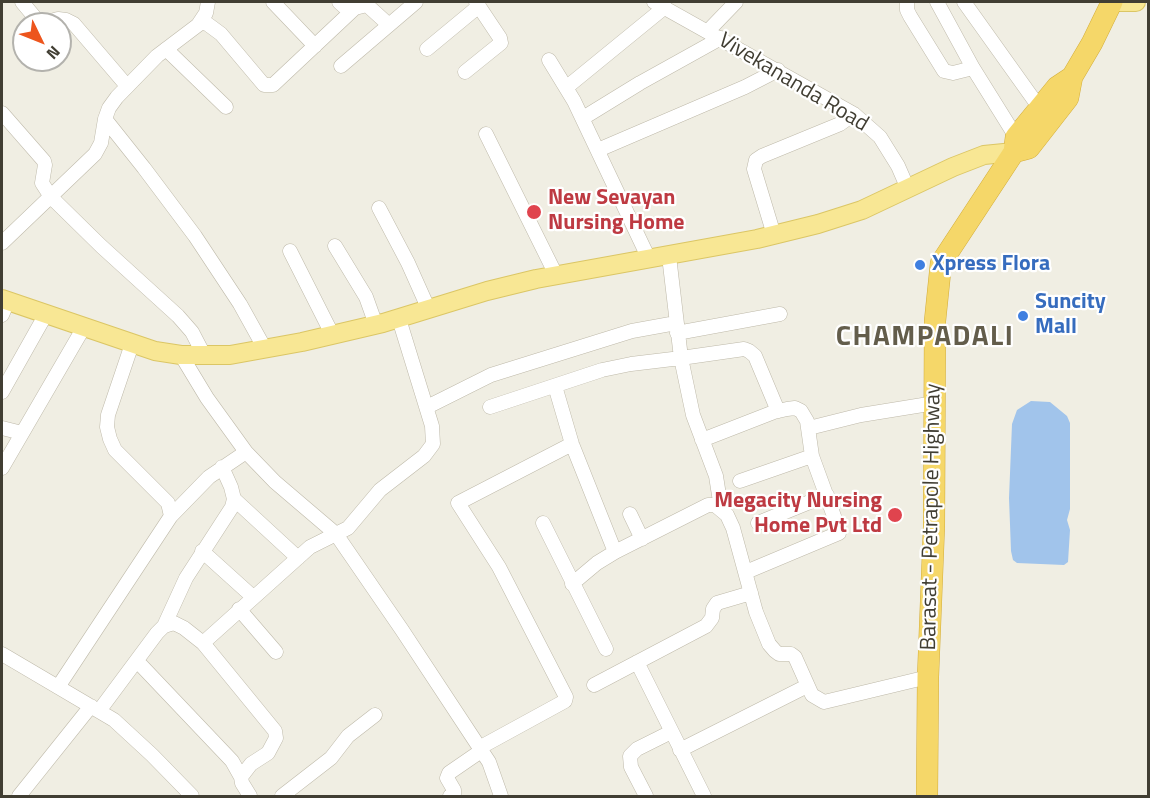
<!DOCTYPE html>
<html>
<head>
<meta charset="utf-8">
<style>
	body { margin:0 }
	#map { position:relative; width:1150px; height:798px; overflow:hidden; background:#f0eee3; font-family:"Titillium Web",sans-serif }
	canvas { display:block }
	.frame { position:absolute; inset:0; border:3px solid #413e33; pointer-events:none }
	.north { position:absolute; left:12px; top:12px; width:60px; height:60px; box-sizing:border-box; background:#fff; border:2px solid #b3b2ad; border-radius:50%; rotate:133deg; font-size:16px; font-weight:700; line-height:24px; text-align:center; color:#413e33 }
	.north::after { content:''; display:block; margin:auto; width:21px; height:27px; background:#ed551d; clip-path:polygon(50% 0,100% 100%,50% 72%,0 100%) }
</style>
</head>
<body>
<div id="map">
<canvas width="1150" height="798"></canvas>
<div class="frame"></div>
<div class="north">N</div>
</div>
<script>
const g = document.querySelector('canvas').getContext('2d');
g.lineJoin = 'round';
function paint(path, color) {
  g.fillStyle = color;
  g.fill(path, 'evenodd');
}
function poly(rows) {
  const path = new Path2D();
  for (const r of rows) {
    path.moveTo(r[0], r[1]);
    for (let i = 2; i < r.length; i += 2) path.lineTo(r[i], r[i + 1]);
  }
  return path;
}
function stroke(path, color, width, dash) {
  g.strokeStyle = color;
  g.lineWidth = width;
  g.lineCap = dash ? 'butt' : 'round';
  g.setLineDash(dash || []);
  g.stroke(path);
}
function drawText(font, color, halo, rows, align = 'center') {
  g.font = font + ' "Titillium Web",sans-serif';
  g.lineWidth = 4.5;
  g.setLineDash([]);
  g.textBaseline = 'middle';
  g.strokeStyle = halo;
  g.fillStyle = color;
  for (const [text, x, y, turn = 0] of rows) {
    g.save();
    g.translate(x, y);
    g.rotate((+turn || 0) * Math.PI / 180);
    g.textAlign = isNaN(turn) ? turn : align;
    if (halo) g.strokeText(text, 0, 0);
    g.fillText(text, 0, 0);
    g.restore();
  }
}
const water = poly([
	[1031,401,1050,402,1067,416,1070,423,1070,509,1067,520,1070,530,1068,562,1064,565,1017,563,1013,560,1011,551,1009,498,1012,424,1017,410]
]);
const minor = poly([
	[22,2,37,20,44,23,58,19,66,20,74,24,127,86],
	[273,2,315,46],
	[339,2,350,12],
	[654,2,854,114,880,137,898,166,908,189],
	[907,2,907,10,910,16,944,71,953,73,973,68],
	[937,2,973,68,1016,137],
	[964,2,1039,107],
	[202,20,221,34,264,85,273,85,355,8,367,5,389,25],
	[708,31,736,2],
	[166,49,226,107],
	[427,49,479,6],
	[549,60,574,101,649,259],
	[341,66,416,2],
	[465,72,501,43,500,38,476,2],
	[567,87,665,7],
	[2,113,44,161,45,165,42,183,51,197,101,246,178,316,192,332,204,355],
	[583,118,640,83,721,38],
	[105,119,144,168,195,236,240,304,265,349],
	[486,134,556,275],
	[598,150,745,87,778,70],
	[379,208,408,263,429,310],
	[774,235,754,169,756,160,762,156,840,124,854,114],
	[2,243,95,154,101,143,105,119,109,108,117,97,157,56,198,25,206,13,208,2],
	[335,246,366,297,376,325],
	[290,251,332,334],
	[2,315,8,301],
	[677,333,780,314],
	[181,355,207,398,246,452,275,482,336,534,402,630,489,762,501,796],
	[555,386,572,444,615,552],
	[2,392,46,314],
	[427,407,491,375,632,331,676,323],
	[490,407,602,370,631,364,681,358,669,256],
	[2,428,22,433],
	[809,428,861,415,935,403],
	[702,440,774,412,787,409,795,408,801,411,807,421,812,456,839,530,839,533,746,572],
	[2,468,84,327],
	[740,481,812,456],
	[234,499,298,558],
	[721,508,716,476,693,415,681,358,744,349,749,351,755,356,778,411],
	[630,514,642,539],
	[171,516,209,477,246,452],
	[543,523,606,649],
	[758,523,827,495],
	[202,551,253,597],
	[572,584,597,563,615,552,708,505,715,505,727,515,733,528,756,612,769,644,775,651,779,654,791,654,795,657,812,695,824,702,928,677],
	[239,609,276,652],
	[164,626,186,578,232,507,234,499,231,487,222,467],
	[2,654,114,720,152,755,192,796],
	[137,661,232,761,241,777],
	[637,662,704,796],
	[594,685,706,626,712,618,713,609,717,603,751,593],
	[58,687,171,516,168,503,115,450,110,439,107,427,108,415,132,344],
	[99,711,157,633,164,626,174,623,184,628,203,643],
	[479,748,565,701,566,697,499,567,458,503,572,444],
	[680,750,807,686],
	[19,796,91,706],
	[250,796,242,783,241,777,251,764,268,753,276,738,275,731,203,643,310,547,348,528,380,490,424,456,433,444,432,426,399,319],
	[282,796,331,758,348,736,375,715],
	[450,796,454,794,454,790,447,778,449,773,481,751],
	[646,796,631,767,630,756,637,749,671,732]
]);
const major = poly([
	[1111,2,1136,2],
	[2,299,155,351,181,355,230,355,302,342,383,323,487,291,536,279,757,239,818,224,862,210,953,167,984,155,1014,152]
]);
const highway = poly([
	[1014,152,1029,148,1068,98,1072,77,1092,43,1112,2],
	[927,796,928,677,934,526,935,321,941,263,1014,152,1016,137,1057,87,1072,77]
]);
const markers = [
	[534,212,8,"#e0444e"],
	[920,265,6,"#3f7fe0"],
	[1023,316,6,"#3f7fe0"],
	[895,515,8,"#e0444e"]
];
const streetNames = [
	["Vivekananda Road",793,83,31],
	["Barasat - Petrapole Highway",932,517,-89]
];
const healthNames = [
	["New Sevayan",548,199],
	["Nursing Home",548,224],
	["Megacity Nursing",882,502,"right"],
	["Home Pvt Ltd",882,527,"right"]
];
const shopNames = [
	["Xpress Flora",932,265],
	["Suncity",1035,303],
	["Mall",1035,328]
];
const districtNames = [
	["CHAMPADALI",925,338]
];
paint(water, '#a1c4eb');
stroke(minor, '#beb9a9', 15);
stroke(major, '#dbc665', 20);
stroke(highway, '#d3ad3a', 22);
stroke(minor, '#fff', 14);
stroke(major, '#f8e794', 18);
stroke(highway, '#f5d769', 21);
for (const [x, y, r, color] of markers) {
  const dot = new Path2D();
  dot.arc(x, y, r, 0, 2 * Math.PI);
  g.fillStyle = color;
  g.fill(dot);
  stroke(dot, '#fff', 2);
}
drawText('22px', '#413e33', '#fff', streetNames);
drawText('bold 22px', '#be3a42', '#fff', healthNames, 'left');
drawText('bold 22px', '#366cbe', '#fff', shopNames, 'left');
g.letterSpacing = '1.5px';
drawText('bold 28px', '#635d4b', '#fff', districtNames);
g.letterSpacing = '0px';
</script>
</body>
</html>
